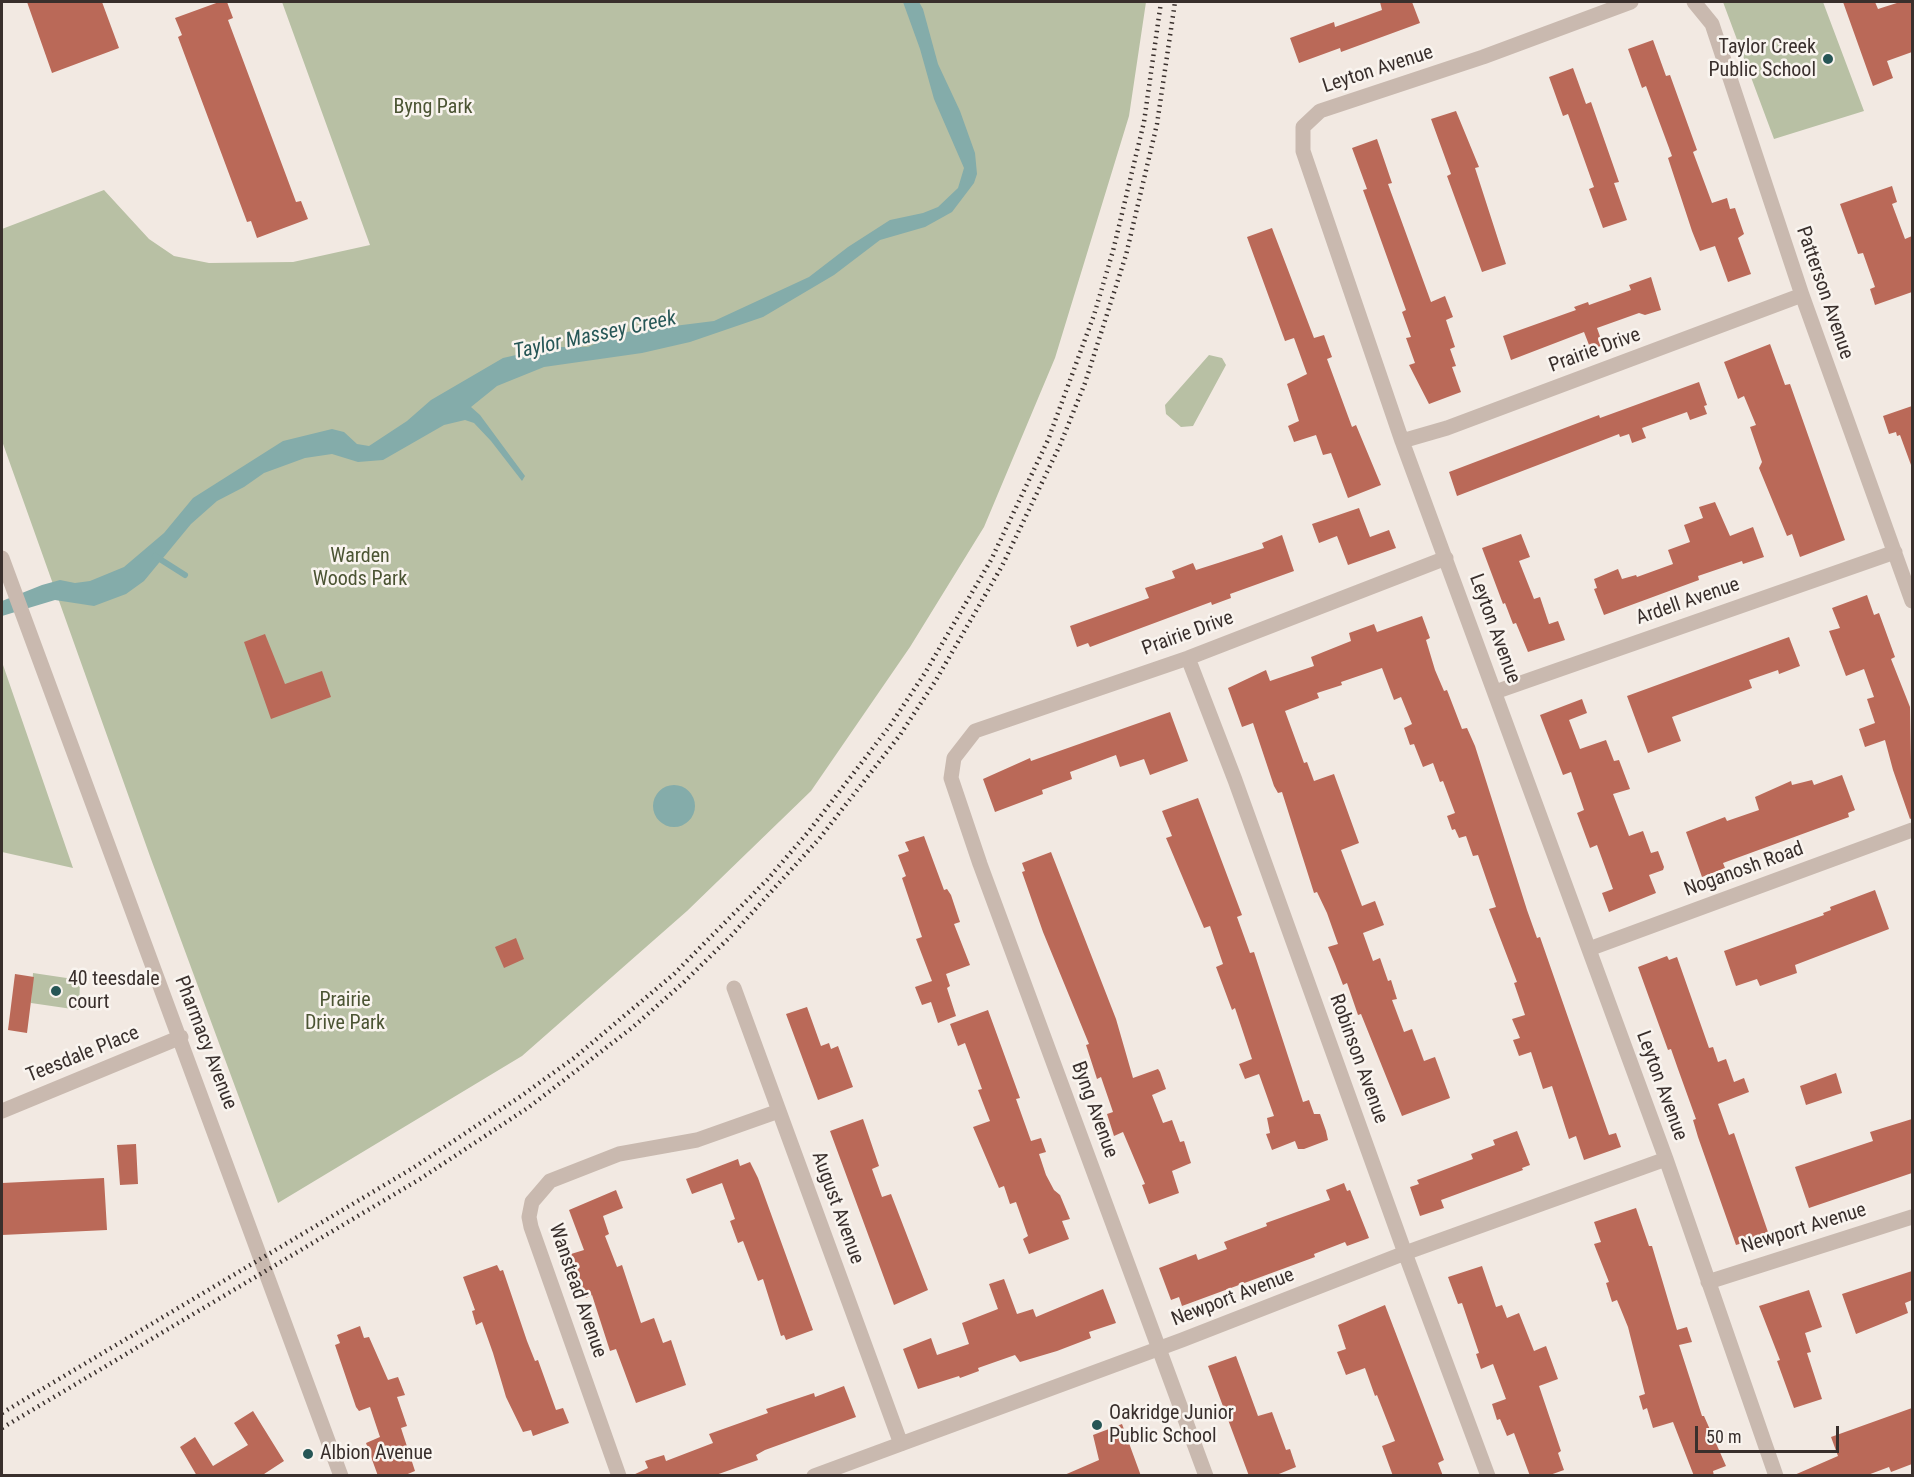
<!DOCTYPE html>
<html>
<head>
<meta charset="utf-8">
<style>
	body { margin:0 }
	#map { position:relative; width:1914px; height:1477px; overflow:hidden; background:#f2e9e2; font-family:"Roboto Condensed",sans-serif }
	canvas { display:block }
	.frame { position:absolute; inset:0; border:3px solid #392f2c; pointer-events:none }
	.scale { position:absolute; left:1695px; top:1426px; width:144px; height:27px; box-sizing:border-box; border:3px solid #392f2c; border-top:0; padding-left:8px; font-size:18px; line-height:21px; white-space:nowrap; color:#392f2c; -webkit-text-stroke:4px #f9f4ef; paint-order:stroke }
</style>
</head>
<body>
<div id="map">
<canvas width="1914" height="1477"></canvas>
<div class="frame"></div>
<div class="scale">50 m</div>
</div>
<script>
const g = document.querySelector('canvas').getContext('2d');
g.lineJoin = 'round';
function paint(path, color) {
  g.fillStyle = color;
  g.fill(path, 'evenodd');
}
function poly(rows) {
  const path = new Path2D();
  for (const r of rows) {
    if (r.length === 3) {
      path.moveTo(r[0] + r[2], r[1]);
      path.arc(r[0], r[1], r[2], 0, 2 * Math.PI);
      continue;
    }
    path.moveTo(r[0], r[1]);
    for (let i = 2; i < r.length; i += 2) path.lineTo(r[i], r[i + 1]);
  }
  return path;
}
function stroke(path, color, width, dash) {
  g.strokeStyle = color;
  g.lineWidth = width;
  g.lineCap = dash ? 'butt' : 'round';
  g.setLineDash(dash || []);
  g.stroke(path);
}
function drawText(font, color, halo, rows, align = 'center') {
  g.font = font + ' "Roboto Condensed",sans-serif';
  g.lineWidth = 5;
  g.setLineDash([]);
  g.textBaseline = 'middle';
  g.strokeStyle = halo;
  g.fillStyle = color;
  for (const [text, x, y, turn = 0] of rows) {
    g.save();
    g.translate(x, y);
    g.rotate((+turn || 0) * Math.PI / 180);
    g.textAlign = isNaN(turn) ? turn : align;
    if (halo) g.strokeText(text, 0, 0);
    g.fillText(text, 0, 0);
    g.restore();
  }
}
const green = poly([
	[282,2,1146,2,1129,116,1055,358,984,527,910,647,811,791,687,911,522,1056,278,1203,151,859,2,441,2,229,104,190,149,239,174,256,209,263,293,262,370,245],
	[1723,2,1823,2,1864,111,1774,139],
	[1209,355,1222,358,1226,365,1193,426,1181,427,1166,414,1165,405],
	[2,662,73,868,2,852],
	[33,973,80,980,79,1010,31,1003]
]);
const water = poly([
	[903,2,919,2,923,9,938,64,960,111,975,153,977,174,974,183,952,212,925,227,880,240,834,275,763,317,690,342,642,353,544,367,497,386,471,407,480,415,525,476,522,481,491,441,474,423,465,420,444,425,383,460,358,462,332,454,305,458,264,473,244,487,217,501,191,524,144,581,126,594,94,606,55,600,2,616,2,601,42,585,60,580,75,583,90,581,124,567,164,533,193,498,283,441,332,429,344,432,357,444,369,446,407,421,431,400,503,358,551,347,588,347,618,333,714,321,809,277,848,247,890,220,923,213,938,207,958,188,964,168,934,99,920,49],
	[674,806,21]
]);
const stream = poly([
	[155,556,185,575]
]);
const building = poly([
	[27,2,102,2,119,48,52,73],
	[219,2,227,2,233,18,228,20,296,202,301,201,308,219,257,238,251,221,247,222,178,37,182,35,175,18],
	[1380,2,1412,2,1420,23,1341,52,1340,48,1299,63,1290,38,1334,22,1335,27,1382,10],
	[1843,2,1875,2,1878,9,1900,2,1912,2,1912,52,1887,61,1893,78,1873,86],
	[1653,40,1666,76,1670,75,1697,150,1693,152,1712,203,1727,198,1730,209,1735,208,1744,234,1738,238,1751,274,1728,282,1715,246,1700,251,1692,231,1668,158,1672,156,1646,86,1642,88,1628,49],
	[1573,68,1586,104,1591,102,1619,182,1614,183,1627,220,1603,228,1589,189,1594,187,1568,114,1563,116,1549,77],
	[1456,111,1479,167,1475,168,1506,264,1482,272,1447,176,1451,174,1431,119],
	[1377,139,1392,183,1388,184,1431,302,1445,296,1453,317,1446,320,1455,347,1450,349,1456,366,1452,367,1461,392,1429,404,1409,365,1415,363,1406,338,1411,337,1402,312,1406,310,1363,190,1367,189,1352,148],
	[1892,186,1897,202,1892,204,1905,239,1912,236,1912,292,1875,305,1870,289,1875,287,1863,253,1858,254,1840,204],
	[1272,228,1314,338,1324,335,1332,357,1327,359,1352,427,1356,425,1381,485,1348,498,1331,453,1323,455,1316,435,1294,442,1288,426,1299,421,1287,384,1307,374,1294,338,1285,341,1247,237],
	[1651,277,1661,310,1645,315,1639,313,1597,328,1603,345,1591,350,1584,332,1511,360,1503,336,1576,310,1574,307,1588,302,1589,305,1631,290,1629,285],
	[1770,344,1785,385,1790,384,1845,540,1800,557,1792,534,1787,536,1759,468,1762,462,1750,427,1756,425,1744,396,1738,399,1724,362],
	[1699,382,1707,405,1704,406,1707,414,1690,420,1687,412,1642,428,1646,438,1632,443,1629,434,1620,437,1619,434,1457,496,1449,472,1599,415,1600,418],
	[1912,406,1912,465,1911,465,1900,435,1897,436,1896,432,1889,434,1883,416],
	[1715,502,1730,536,1753,527,1764,557,1743,564,1742,561,1698,576,1699,580,1604,615,1594,589,1597,588,1594,579,1618,569,1622,579,1636,575,1637,577,1673,564,1668,550,1690,542,1684,525,1703,518,1699,507],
	[1359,508,1370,537,1389,530,1396,548,1348,565,1337,536,1319,543,1312,524],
	[1521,534,1530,557,1519,561,1534,599,1540,597,1549,624,1558,621,1565,640,1528,652,1516,623,1513,624,1505,603,1503,604,1482,548],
	[1282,535,1294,571,1230,594,1231,598,1212,605,1211,602,1090,647,1088,643,1077,647,1070,626,1149,598,1145,588,1175,578,1172,571,1193,563,1196,570,1218,563,1264,548,1262,543],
	[1867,595,1874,615,1879,613,1895,657,1891,659,1910,707,1912,818,1910,819,1893,770,1885,740,1865,747,1859,729,1875,723,1867,699,1874,697,1864,669,1846,676,1829,631,1840,628,1832,608],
	[1422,616,1430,638,1426,640,1435,670,1444,691,1447,690,1462,729,1467,728,1475,746,1527,910,1537,938,1540,937,1609,1135,1616,1133,1621,1147,1584,1160,1576,1136,1569,1139,1552,1086,1543,1089,1531,1052,1519,1056,1513,1040,1520,1038,1512,1019,1525,1015,1514,983,1517,982,1489,909,1496,907,1478,855,1473,856,1466,836,1459,838,1455,829,1452,830,1447,816,1455,813,1443,781,1440,782,1433,763,1423,767,1414,744,1410,745,1404,728,1412,724,1401,697,1394,700,1382,668,1341,682,1342,685,1317,693,1319,698,1285,711,1304,763,1307,762,1314,781,1334,774,1359,843,1341,850,1362,906,1375,901,1384,925,1363,933,1373,961,1380,958,1388,981,1391,980,1397,999,1392,1000,1404,1032,1412,1029,1424,1061,1435,1057,1450,1098,1402,1116,1361,1014,1358,1015,1347,983,1343,985,1335,964,1328,947,1338,944,1327,913,1317,892,1314,893,1282,792,1278,793,1274,786,1253,723,1242,727,1228,688,1266,670,1270,681,1314,666,1311,657,1351,641,1349,633,1374,624,1377,632],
	[265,634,285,684,322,671,331,697,271,719,244,642],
	[1789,637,1800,666,1779,674,1778,670,1749,680,1752,688,1672,717,1681,741,1648,753,1627,696],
	[1582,699,1587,713,1569,720,1580,749,1606,740,1614,761,1619,760,1630,789,1613,794,1629,836,1643,831,1651,853,1658,851,1664,867,1663,870,1649,875,1656,893,1609,912,1602,893,1613,889,1597,845,1590,848,1577,813,1584,810,1571,772,1563,775,1540,715],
	[1170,712,1188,761,1150,775,1144,759,1120,767,1116,755,1070,772,1072,779,1042,790,1043,794,995,812,983,779,1030,758,1031,761],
	[1842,775,1855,810,1848,813,1849,817,1723,863,1725,868,1702,877,1686,832,1725,817,1727,821,1759,810,1755,797,1791,781,1792,785,1812,780,1814,785],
	[1198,798,1242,915,1237,917,1250,953,1254,952,1303,1102,1309,1100,1314,1114,1320,1114,1326,1131,1328,1140,1304,1149,1298,1149,1295,1141,1272,1150,1266,1134,1270,1133,1267,1118,1274,1116,1259,1074,1245,1079,1239,1064,1252,1059,1235,1008,1232,1010,1216,967,1223,964,1210,926,1204,928,1166,838,1172,836,1162,811],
	[924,836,944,890,947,889,951,895,960,922,954,924,970,965,946,974,950,986,947,988,956,1016,938,1023,931,1002,922,1005,915,987,932,981,916,939,922,937,902,878,906,876,898,855,909,851,905,842],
	[1051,852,1116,1019,1133,1078,1158,1069,1160,1072,1166,1089,1152,1095,1163,1123,1172,1120,1180,1142,1184,1141,1191,1163,1172,1171,1179,1193,1149,1204,1142,1185,1145,1184,1123,1132,1114,1136,1107,1114,1113,1112,1101,1077,1097,1079,1086,1045,1089,1044,1043,932,1022,872,1025,871,1022,863],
	[1875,890,1889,929,1795,965,1797,973,1760,986,1757,979,1736,986,1724,951,1824,915,1823,913,1831,910,1830,907],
	[516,938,524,959,504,968,495,947],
	[1667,956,1669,960,1677,957,1709,1048,1713,1047,1718,1062,1726,1059,1734,1082,1744,1078,1749,1092,1718,1104,1729,1135,1734,1133,1769,1235,1736,1245,1698,1137,1693,1120,1696,1119,1678,1069,1671,1049,1668,1050,1638,967],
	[15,974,34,977,27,1033,8,1030],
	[807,1007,821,1046,829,1043,831,1049,838,1046,853,1087,818,1100,786,1014],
	[988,1010,1020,1098,1016,1099,1031,1141,1041,1138,1046,1152,1039,1154,1046,1175,1054,1190,1060,1195,1070,1219,1062,1221,1069,1239,1029,1254,1023,1239,1028,1236,1016,1202,1010,1204,1004,1186,999,1188,973,1127,990,1121,978,1090,982,1089,965,1043,958,1046,950,1024],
	[1836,1073,1842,1093,1806,1105,1800,1086],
	[863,1119,879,1166,872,1169,882,1197,891,1194,928,1290,894,1305,830,1131],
	[1912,1119,1912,1173,1809,1208,1795,1167,1873,1141,1870,1132],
	[1517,1131,1530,1165,1522,1168,1523,1170,1441,1200,1444,1208,1420,1216,1410,1187,1419,1184,1417,1180,1473,1159,1471,1154,1495,1145,1493,1140],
	[136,1144,138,1184,120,1185,117,1145],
	[738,1159,740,1166,750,1162,758,1178,813,1330,786,1340,784,1335,781,1336,763,1279,758,1281,743,1241,738,1243,730,1221,735,1219,722,1183,692,1194,686,1179],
	[104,1178,107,1230,2,1235,2,1183],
	[1344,1183,1347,1191,1350,1190,1369,1238,1347,1246,1345,1242,1314,1254,1315,1257,1182,1306,1179,1297,1171,1300,1159,1268,1196,1254,1198,1260,1227,1249,1224,1242,1267,1226,1266,1223,1330,1200,1326,1190],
	[616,1190,623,1208,603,1216,609,1234,605,1236,617,1267,622,1265,641,1323,654,1318,663,1343,671,1340,686,1385,636,1403,616,1349,610,1351,592,1295,586,1298,571,1254,584,1250,569,1210],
	[1636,1208,1649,1246,1652,1246,1677,1330,1687,1327,1692,1342,1679,1345,1702,1416,1704,1416,1726,1466,1713,1471,1714,1476,1694,1476,1673,1422,1653,1428,1647,1408,1643,1410,1639,1396,1645,1394,1628,1327,1617,1300,1612,1302,1606,1283,1609,1282,1594,1244,1601,1242,1594,1222],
	[497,1265,500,1271,503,1270,527,1341,535,1361,538,1360,556,1410,563,1408,569,1423,533,1436,531,1430,523,1432,506,1397,493,1353,482,1322,476,1325,472,1311,475,1310,463,1277],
	[1482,1266,1496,1307,1502,1305,1507,1318,1519,1313,1534,1351,1546,1346,1558,1379,1539,1386,1561,1451,1558,1453,1564,1470,1547,1476,1530,1476,1514,1433,1507,1436,1500,1419,1497,1420,1492,1404,1506,1399,1493,1364,1481,1369,1476,1354,1479,1353,1462,1303,1458,1304,1448,1277],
	[1912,1271,1912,1300,1905,1303,1908,1313,1856,1334,1842,1294],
	[1004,1279,1017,1314,1033,1309,1036,1317,1103,1289,1116,1323,1089,1332,1091,1338,1057,1351,1020,1362,1015,1355,978,1368,979,1371,960,1378,959,1376,918,1389,903,1349,931,1338,937,1355,969,1344,962,1323,998,1309,989,1284],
	[1809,1290,1822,1327,1805,1333,1811,1352,1807,1353,1822,1399,1794,1408,1777,1361,1780,1360,1759,1306],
	[1385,1305,1444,1460,1438,1463,1443,1476,1393,1476,1382,1446,1395,1441,1377,1395,1375,1396,1365,1368,1346,1375,1337,1352,1346,1349,1338,1325],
	[360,1326,364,1338,369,1337,388,1380,398,1377,405,1395,397,1397,407,1426,401,1428,415,1471,403,1476,378,1476,366,1443,380,1437,370,1407,359,1411,356,1407,335,1345,340,1343,337,1335],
	[1236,1356,1258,1416,1272,1412,1286,1450,1290,1449,1296,1467,1274,1476,1249,1476,1208,1366],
	[844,1386,856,1417,765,1450,756,1455,758,1460,713,1476,631,1476,648,1468,645,1461,664,1455,666,1461,713,1443,709,1434,768,1413,766,1409,814,1393,815,1397],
	[1912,1408,1912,1464,1891,1472,1889,1467,1865,1476,1792,1476,1838,1456,1831,1437],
	[253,1411,284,1461,261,1476,197,1476,180,1447,195,1437,213,1466,248,1445,234,1423],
	[1122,1424,1141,1476,1062,1476,1099,1460,1093,1435]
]);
const minor = poly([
	[1631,2,1483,57,1320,111,1303,127,1303,151,1402,441,1666,1159,1776,1476],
	[1694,2,1712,24,1802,295,1912,601],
	[1402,441,1447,428,1802,295],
	[2,558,341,1476],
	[1188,658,1235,780,1405,1253,1488,1476],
	[1495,692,1895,552],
	[1589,949,1912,830],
	[734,988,901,1444],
	[2,1111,181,1037],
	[1708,1282,1912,1217],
	[619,1476,531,1227,529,1217,532,1202,550,1181,619,1154,697,1140,779,1111],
	[814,1476,1182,1340,1405,1253,1666,1159],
	[1206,1476,980,864,951,778,954,758,975,731,1188,658,1446,558]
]);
const rail = poly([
	[2,1413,413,1168,521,1096,574,1058,674,974,767,880,809,831,889,727,925,673,991,560,1048,440,1094,315,1113,251,1144,122,1161,2],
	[2,1428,420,1179,529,1107,633,1027,683,983,730,937,819,839,900,735,936,680,1002,566,1060,445,1085,383,1126,255,1157,124,1175,2]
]);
const markers = [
	[1828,59,6,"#265656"],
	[56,991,6,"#265656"],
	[1097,1425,6,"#265656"],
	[308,1454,6,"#265656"]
];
const poiNames = [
	["Taylor Creek",1816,48,"right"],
	["Public School",1816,71,"right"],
	["40 teesdale",68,980],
	["court",68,1003],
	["Oakridge Junior",1109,1414],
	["Public School",1109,1437],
	["Albion Avenue",320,1454]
];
const streetNames = [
	["Leyton Avenue",1378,70,-18],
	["Patterson Avenue",1824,293,71],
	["Prairie Drive",1595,351,-20],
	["Ardell Avenue",1688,602,-19],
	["Leyton Avenue",1494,629,70],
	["Prairie Drive",1188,634,-20],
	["Noganosh Road",1744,870,-20],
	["Pharmacy Avenue",205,1043,69],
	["Teesdale Place",83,1055,-22],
	["Robinson Avenue",1358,1059,70],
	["Leyton Avenue",1661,1086,70],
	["Byng Avenue",1094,1110,70],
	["August Avenue",837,1208,70],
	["Newport Avenue",1804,1229,-17],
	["Wanstead Avenue",577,1291,71],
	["Newport Avenue",1233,1298,-21]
];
const parkNames = [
	["Byng Park",433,108],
	["Warden",360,557],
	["Woods Park",360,580],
	["Prairie",345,1001],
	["Drive Park",345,1024]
];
const waterNames = [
	["Taylor Massey Creek",595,336,-12]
];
paint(green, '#b8c0a4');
paint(water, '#84acaa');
stroke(stream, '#84acaa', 6);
paint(building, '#ba6958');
stroke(minor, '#c9b9af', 15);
stroke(rail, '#392f2c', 4.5, [1.5, 4.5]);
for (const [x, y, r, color] of markers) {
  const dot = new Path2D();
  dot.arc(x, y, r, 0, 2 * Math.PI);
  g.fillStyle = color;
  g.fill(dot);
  stroke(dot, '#f9f4ef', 2);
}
drawText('20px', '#392f2c', '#f9f4ef', poiNames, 'left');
drawText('20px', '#392f2c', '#f9f4ef', streetNames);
drawText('20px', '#4b5433', '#f9f4ef', parkNames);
drawText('italic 21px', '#265656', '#f9f4ef', waterNames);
</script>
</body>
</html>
